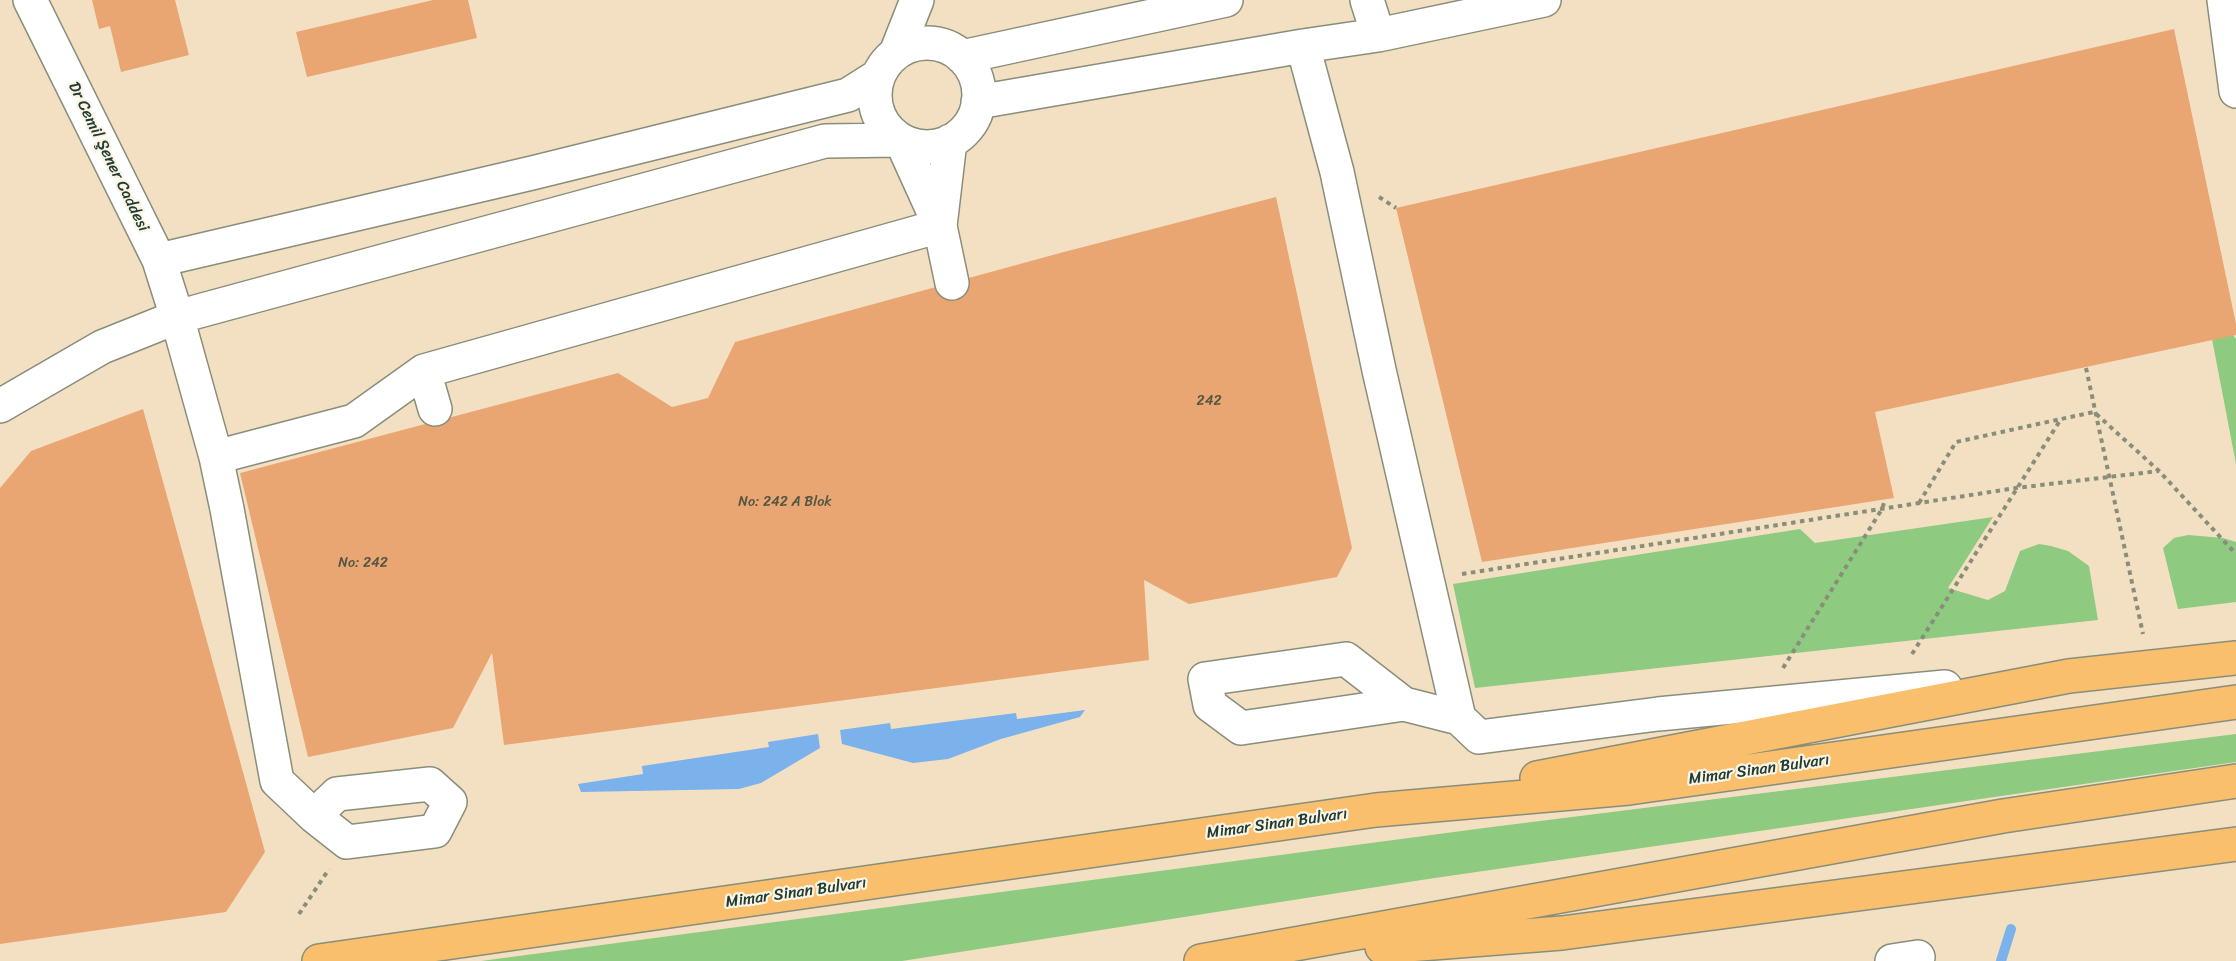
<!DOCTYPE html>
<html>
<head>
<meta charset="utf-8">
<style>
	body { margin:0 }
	canvas { display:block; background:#f3e0c2 }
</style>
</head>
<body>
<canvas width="2236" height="961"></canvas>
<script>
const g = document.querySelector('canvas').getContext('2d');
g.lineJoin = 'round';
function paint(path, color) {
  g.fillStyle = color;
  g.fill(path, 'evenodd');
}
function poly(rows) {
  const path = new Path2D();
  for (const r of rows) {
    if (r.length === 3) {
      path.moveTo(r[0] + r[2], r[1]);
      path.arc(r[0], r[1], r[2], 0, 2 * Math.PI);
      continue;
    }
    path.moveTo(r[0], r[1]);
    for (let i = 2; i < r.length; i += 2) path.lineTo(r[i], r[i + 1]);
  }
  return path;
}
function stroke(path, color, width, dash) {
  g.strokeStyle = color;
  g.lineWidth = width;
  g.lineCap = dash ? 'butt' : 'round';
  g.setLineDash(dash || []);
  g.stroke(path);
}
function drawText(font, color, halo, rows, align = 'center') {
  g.font = font + ' Sriracha,sans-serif';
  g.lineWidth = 4.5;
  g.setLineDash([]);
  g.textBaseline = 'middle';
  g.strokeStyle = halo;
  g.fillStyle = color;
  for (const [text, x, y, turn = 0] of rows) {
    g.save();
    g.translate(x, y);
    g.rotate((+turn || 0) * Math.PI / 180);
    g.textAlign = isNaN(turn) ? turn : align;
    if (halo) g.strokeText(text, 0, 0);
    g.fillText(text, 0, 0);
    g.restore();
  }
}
const green = poly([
	[2231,333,2236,339,2236,464,2212,339],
	[1993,517,1948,588,1988,600,2005,591,2020,551,2039,544,2051,546,2068,551,2089,566,2098,620,1475,688,1453,584,1800,529,1815,543],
	[2188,535,2223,538,2236,542,2236,602,2178,609,2163,548,2174,538],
	[2236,734,2236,762,1428,879,902,961,481,961,1484,828]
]);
const water = poly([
	[1085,710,1080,717,1001,739,948,759,913,763,842,744,840,730,890,723,891,729,1016,713,1017,719],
	[818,734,820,748,761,783,739,789,581,792,578,784,643,774,642,766,769,747,768,742]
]);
const stream = poly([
	[2001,961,2011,929]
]);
const building = poly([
	[92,0,175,0,189,55,121,72,110,26,99,29],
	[433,0,468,0,477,38,307,77,296,32],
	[2174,29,2236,324,2236,335,1875,412,1894,498,1482,562,1396,208],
	[1276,197,1352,548,1337,577,1189,604,1144,580,1149,660,504,745,492,653,453,728,308,757,240,473,618,373,672,407,708,398,735,342,1060,253],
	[143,409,265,852,226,912,0,944,0,488,31,451]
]);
const path = poly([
	[1379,197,1396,208],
	[2086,368,2143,634],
	[1919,503,1956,442,2061,419],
	[1462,574,2016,488,2159,471],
	[1912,654,2061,419,2094,412,2159,471,2236,554],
	[1783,668,1882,509,1885,500],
	[299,914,329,869]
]);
const minor = poly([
	[30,0,159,260,177,317,216,457,227,509,277,781,314,816,347,842,435,831,450,802,430,784,337,794,314,816],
	[1367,0,1378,35],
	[2224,0,2236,91],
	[927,95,52],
	[1303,46,1337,172,1379,370,1459,718],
	[896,53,917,0],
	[962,57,1226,0],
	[978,102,1303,46,1378,35,1544,0],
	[901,140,940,226,952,283],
	[940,226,950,141],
	[159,260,532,173,848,95,878,76],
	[424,371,435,409],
	[0,406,102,347,177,317,825,141,901,140],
	[216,457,354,421,424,371,940,226],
	[1404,704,1241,728,1210,705,1205,679,1346,659,1404,704,1459,718,1479,737,1658,714,1945,687],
	[1892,961,1918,957,1917,961]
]);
const highway = poly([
	[1537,778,2069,676,2236,658],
	[1382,947,1562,933,2236,844],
	[319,961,1376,810,1629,788,2236,702],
	[1201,961,2003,816,2236,781]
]);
const numberNames = [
	["242",1209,401],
	["No: 242 A Blok",785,502],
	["No: 242",363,563]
];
const streetNames = [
	["Dr Cemil Şener Caddesi",108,157,64],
	["Mimar Sinan Bulvarı",1759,770,-8],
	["Mimar Sinan Bulvarı",1277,824,-8],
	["Mimar Sinan Bulvarı",796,893,-8]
];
paint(green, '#8eca80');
paint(water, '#7bb2eb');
stroke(stream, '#7bb2eb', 10);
paint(building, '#eaa672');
stroke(minor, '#898e7b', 36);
stroke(highway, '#898e7b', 36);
stroke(path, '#898e7b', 4, [4.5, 4.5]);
stroke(minor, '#fff', 33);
stroke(highway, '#f9bf6d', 33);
drawText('14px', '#525744', null, numberNames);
drawText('16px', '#1f3d34', '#fcf5e5', streetNames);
</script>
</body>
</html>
